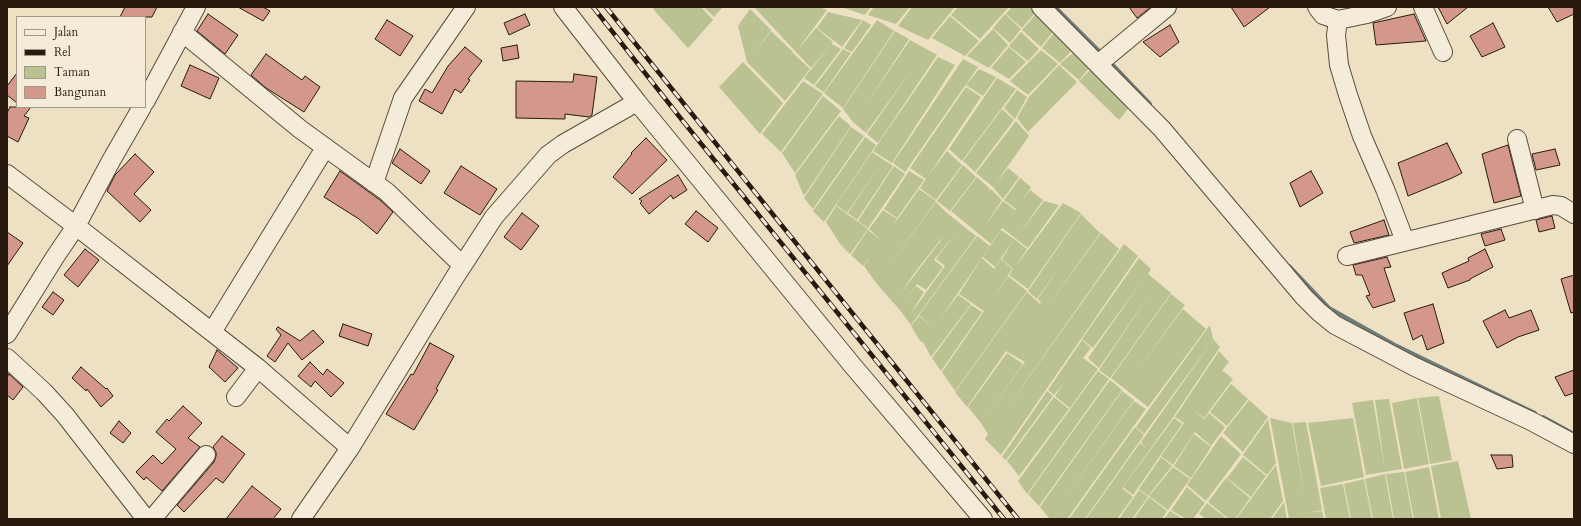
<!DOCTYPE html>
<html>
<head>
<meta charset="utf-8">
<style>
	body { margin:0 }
	#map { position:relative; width:1581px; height:526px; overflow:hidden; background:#eee1c3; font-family:Cardo,serif }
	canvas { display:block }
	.frame { position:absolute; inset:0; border:8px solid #291a10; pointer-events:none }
	.legend { position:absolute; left:16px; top:16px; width:130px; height:92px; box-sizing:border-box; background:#f4ecd8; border:1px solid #a39888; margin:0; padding:5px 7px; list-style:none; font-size:12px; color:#291a10 }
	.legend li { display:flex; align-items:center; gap:8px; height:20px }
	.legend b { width:20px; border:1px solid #a39888 }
</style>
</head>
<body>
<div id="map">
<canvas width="1581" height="526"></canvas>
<div class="frame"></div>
<ul class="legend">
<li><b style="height:5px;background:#f4ecd8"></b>Jalan</li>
<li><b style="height:5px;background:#291a10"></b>Rel</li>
<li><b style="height:11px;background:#bac292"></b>Taman</li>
<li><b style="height:11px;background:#d3978b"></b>Bangunan</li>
</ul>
</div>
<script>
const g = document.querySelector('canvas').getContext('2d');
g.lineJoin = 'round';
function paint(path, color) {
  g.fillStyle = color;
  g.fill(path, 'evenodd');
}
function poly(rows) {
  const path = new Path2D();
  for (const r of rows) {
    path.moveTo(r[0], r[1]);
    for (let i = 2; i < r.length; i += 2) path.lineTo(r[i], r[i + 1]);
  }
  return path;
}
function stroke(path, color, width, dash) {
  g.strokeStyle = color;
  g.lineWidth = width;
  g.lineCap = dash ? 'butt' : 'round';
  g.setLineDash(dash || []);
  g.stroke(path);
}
const green = poly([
	[655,7,701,7,713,20,688,48,653,9],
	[704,7,723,7,714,17],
	[754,7,819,7,827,10,796,52],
	[841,7,871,7,865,15],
	[874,7,910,7,896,24,868,15],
	[912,7,955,7,928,40,898,26],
	[958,7,1009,7,980,39,951,15],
	[1012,7,1030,7,1036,12,1022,28,1006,14],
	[750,9,771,30,750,59,771,31,793,52,790,56,793,53,810,69,785,101,747,62,738,26],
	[828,12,862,20,842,47,817,28],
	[1037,13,1055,29,1041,47,1022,30],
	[1005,14,1021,29,1010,43,993,28],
	[950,16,979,41,965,56,932,38],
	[863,20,871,25,852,52,844,48],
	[877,20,894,31,843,108,824,93],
	[816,28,833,42,832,44,841,49,814,85,804,78,831,45,811,68,796,52],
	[993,29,1008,45,989,68,967,56],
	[1056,30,1074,48,1060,63,1042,48],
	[895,31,909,39,865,106,910,40,937,55,878,143,867,134,912,69,866,133,853,122,843,109],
	[1021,32,1039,49,1028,61,1009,46],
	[1009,47,1026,62,1009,79,991,68],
	[843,49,851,53,824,92,815,86],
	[1041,50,1058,64,1028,95,1010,81],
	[1076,50,1091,66,1079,80,1060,64],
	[938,57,955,65,892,163,873,151],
	[963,59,978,67,905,172,893,163],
	[743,62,783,103,760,134,719,87],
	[1059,65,1077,82,1028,132,1017,118,1029,97],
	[1094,66,1132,104,1119,120,1079,81],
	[979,69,996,77,983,96,966,85],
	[997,78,1016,89,962,161,949,149],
	[803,81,823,94,781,152,762,134],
	[966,87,981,97,928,176,947,151,962,165,936,200,920,188,926,179,910,168],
	[1017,90,1027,97,1015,119,1004,108],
	[823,96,841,111,795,173,782,153],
	[1002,109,1014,120,975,172,963,161],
	[839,116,851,126,804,196,795,175],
	[1016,121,1029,136,996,183,1008,168,1019,177,1003,199,993,187,976,173],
	[851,127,864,136,813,209,804,198],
	[865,137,876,145,824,222,813,211],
	[872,152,893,166,857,220,848,213,882,162,847,213,836,205],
	[963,165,976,177,950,211,937,201],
	[894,166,905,174,868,228,858,221],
	[909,171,924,180,897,218,884,209],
	[977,177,990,189,987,193,991,189,1002,200,984,227,1003,201,1015,210,1004,226,1016,209,1004,200,1020,178,1031,187,1020,204,1030,190,1043,200,1020,233,1044,201,1059,205,1028,248,1002,228,991,244,951,211],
	[919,189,936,201,882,275,936,202,947,213,976,236,911,325,899,309,916,286,924,292,910,315,945,266,936,259,957,232,934,260,943,267,926,290,917,284,899,309,876,283,864,266,871,256,863,266,851,255,868,230,882,241,869,229,883,210,897,219,892,227],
	[941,239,942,239,901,293,913,275],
	[1063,203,1081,213,1028,289,1009,275,1013,269,1002,259,1014,239,1027,249,1016,266],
	[836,206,868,229,850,254,840,244,826,222],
	[1081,214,1100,233,1043,313,1101,233,1119,249,997,422,1124,244,1138,256,1001,455,985,439,988,434,981,423,1025,362,1006,351,967,407,955,392,1027,292,1040,304,1041,303,1038,299,1060,266,1037,299,1028,291],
	[1001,230,1014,239,995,267,983,257],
	[977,236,990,246,940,319,958,295,971,304,931,357,923,342,920,341,911,326,919,316,933,328,919,315],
	[982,258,994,269,1001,259,1012,269,990,303,1008,276,1027,291,955,391,942,372,984,311,959,294],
	[1139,258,1151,269,1148,274,1171,293,1110,378,1099,370,1151,292,1099,368,1088,358,1142,281,1093,348,1082,339],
	[1171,294,1185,305,1133,376,1183,309,1206,329,1148,407,1111,378],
	[971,305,982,312,941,371,932,358],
	[1210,325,1213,339,1220,347,1174,416,1122,488,1133,497,1117,519,1086,519,1140,443,1146,448,1141,442,1213,340,1144,434,1136,427],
	[1082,340,1091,348,1083,358,1098,369,1070,408,1055,396,1064,383,1054,395,1048,390],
	[1219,351,1229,362,1221,372,1223,371,1233,379,1204,418,1193,410,1204,419,1199,426,1209,413,1225,427,1211,446,1195,432,1173,465,1161,456,1184,423,1175,417],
	[1007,353,1023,364,981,423,968,407],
	[1098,371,1109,379,1027,494,1018,481],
	[1110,380,1122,390,1039,506,1028,494],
	[1231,384,1248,399,1227,426,1210,412],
	[1047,391,1053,396,1006,460,1002,457],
	[1122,391,1134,400,1050,519,1040,507],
	[1439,396,1452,460,1430,464,1418,398],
	[1054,397,1069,409,1019,476,1007,461],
	[1417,398,1429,464,1404,469,1392,403],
	[1389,399,1402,469,1366,475,1352,403,1373,400,1385,470,1375,400],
	[1249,400,1268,417,1243,452,1223,433],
	[1134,401,1146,409,1067,519,1050,519],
	[1174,418,1182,424,1133,495,1123,487],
	[1270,418,1292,423,1305,500,1293,423,1306,422,1322,510,1307,513,1322,511,1324,519,1289,519],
	[1353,418,1364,477,1321,486,1308,423],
	[1268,419,1276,463,1267,475,1243,455],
	[1135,427,1144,435,1085,519,1069,519],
	[1194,434,1211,447,1191,478,1174,466],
	[1221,436,1241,454,1206,501,1187,485],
	[1161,457,1172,466,1148,496,1139,489],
	[1243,457,1266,476,1251,497,1227,478],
	[1458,461,1471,519,1441,519,1431,466],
	[1276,465,1283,501,1270,519,1236,519],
	[1173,467,1190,479,1168,510,1149,496],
	[1429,467,1439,519,1414,519,1405,472],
	[1404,472,1413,519,1394,519,1386,474],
	[1385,474,1393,519,1373,519,1365,479],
	[1226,478,1250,498,1235,519,1229,519,1208,502],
	[1364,479,1372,519,1351,519,1344,484],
	[1343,484,1350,519,1326,519,1320,488],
	[1187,487,1205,503,1193,519,1186,519,1171,510],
	[1139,490,1148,497,1132,519,1119,519],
	[1149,497,1167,511,1162,519,1134,519],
	[1284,502,1287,519,1272,519],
	[1207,503,1227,519,1206,519,1199,514],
	[1170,511,1183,519,1164,519]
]);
const stream = poly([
	[1055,7,1102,54],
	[1108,60,1150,104],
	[1289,266,1329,308,1395,345,1535,413],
	[1543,417,1574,434]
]);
const building = poly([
	[125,7,157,7,152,17,120,17,125,7],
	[238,7,263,7,270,11,263,21,238,7],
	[1129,7,1151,7,1137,18,1129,7],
	[1231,7,1270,7,1244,27,1231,7],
	[1438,7,1468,7,1447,24,1438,7],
	[1548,7,1574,7,1574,14,1557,22,1548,7],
	[208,14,238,35,225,54,197,31,208,14],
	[525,14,530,25,509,35,504,23,525,14],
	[1414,14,1426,41,1376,45,1373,23,1414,14],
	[387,20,413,36,400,56,375,39,387,20],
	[1493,23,1505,47,1482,57,1470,36,1493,23],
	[1170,25,1179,42,1160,57,1143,42,1170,25],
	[517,45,519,58,503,61,501,48,517,45],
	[465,47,482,61,468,79,470,80,461,93,455,89,442,114,419,101,425,89,432,93,448,66,465,47],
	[266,54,302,80,305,76,320,87,304,112,266,88,251,75,266,54],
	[190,65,219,78,210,99,181,86,190,65],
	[17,73,17,103,7,95,7,86,17,73],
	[574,74,597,77,592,115,589,117,565,114,565,119,516,118,516,81,573,82,574,74],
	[10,107,31,107,24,116,29,118,18,142,7,136,7,113,10,107],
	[646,138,667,160,632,194,613,177,632,154,631,153,646,138],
	[1447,143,1462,173,1452,178,1408,196,1398,163,1447,143],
	[1508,145,1521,196,1494,203,1482,154,1508,145],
	[400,149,430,171,421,184,392,163,400,149],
	[1555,149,1560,165,1536,170,1532,154,1555,149],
	[135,154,154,172,134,194,151,210,140,222,107,191,115,175,135,154],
	[461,166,497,189,480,215,444,193,461,166],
	[340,171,380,200,393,212,377,234,359,219,324,197,340,171],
	[1311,171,1323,193,1300,207,1290,183,1311,171],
	[678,175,687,190,673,199,671,195,649,214,640,203,642,201,639,199,678,175],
	[696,211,718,228,708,242,685,224,696,211],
	[522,213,539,226,521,250,504,237,522,213],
	[1552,216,1555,228,1539,232,1536,220,1552,216],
	[1384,220,1389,235,1354,243,1350,232,1384,220],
	[1501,229,1505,240,1485,246,1481,234,1501,229],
	[7,232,23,243,7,266,7,232],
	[85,249,99,260,78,287,64,275,85,249],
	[1485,249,1493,267,1470,279,1470,280,1448,288,1442,273,1469,261,1468,258,1485,249],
	[1387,257,1391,267,1384,268,1395,301,1373,308,1366,296,1370,295,1362,275,1356,275,1353,265,1387,257],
	[1574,275,1574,312,1571,313,1561,279,1574,275],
	[53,292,64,300,53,315,42,307,53,292],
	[1433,304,1444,343,1427,350,1422,335,1413,340,1404,313,1433,304],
	[1505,310,1509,318,1531,310,1539,330,1518,337,1497,348,1483,321,1505,310],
	[343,324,372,334,368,346,339,336,343,324],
	[278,327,300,341,313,330,324,342,302,360,288,343,275,362,267,356,281,335,276,329,278,327],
	[430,343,454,356,436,389,438,390,414,430,386,414,411,374,413,375,430,343],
	[217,350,238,368,225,382,209,367,217,350],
	[310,362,323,375,327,369,344,383,331,397,315,381,311,387,298,376,310,362],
	[81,367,106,389,107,388,113,396,101,407,87,389,86,391,72,378,81,367],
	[1574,370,1574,393,1565,396,1555,377,1574,370],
	[9,374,23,387,13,400,7,395,7,377,9,374],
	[183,406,202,423,188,438,200,447,162,491,146,477,144,480,136,472,153,455,162,464,176,449,156,432,167,419,169,421,183,406],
	[119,421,131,433,123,443,110,433,119,421],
	[222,436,245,454,223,483,216,478,184,512,177,505,214,462,216,456,216,452,213,447,222,436],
	[1491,455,1512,455,1513,467,1497,469,1491,455],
	[252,486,281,509,273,519,226,519,252,486]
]);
const minor = poly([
	[563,7,637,102,853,366,983,519],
	[1041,7,1162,129,1304,297,1319,312,1335,325,1415,367,1531,421,1574,444],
	[1317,7,1323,15,1338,20,1367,14,1387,7],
	[1423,7,1443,52],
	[1338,20,1336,35,1339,65,1348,95,1362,136,1385,189,1405,241],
	[182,32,300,129,387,192,462,265],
	[1098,64,1167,7],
	[145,102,196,7],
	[1517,139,1535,210],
	[7,174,76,226,258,368,350,448],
	[374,183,403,98,466,7],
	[1347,256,1553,205,1561,206,1574,214],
	[212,332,325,148],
	[7,334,55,257,76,226,112,159,142,107],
	[7,358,44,392,65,415,146,519],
	[236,397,258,368],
	[152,519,206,455],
	[301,519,350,448,455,277,494,217,548,155,563,144,637,102]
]);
const rail = poly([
	[593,7,682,120,1004,519],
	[606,7,1018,519]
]);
paint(green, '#bac292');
stroke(stream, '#6f7b78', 4);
paint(building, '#d3978b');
stroke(building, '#291a10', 1);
stroke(minor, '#5a4c3d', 20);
stroke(minor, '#f4ecd8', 18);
stroke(rail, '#291a10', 4.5);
stroke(rail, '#f4ecd8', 3, [9]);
</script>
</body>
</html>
